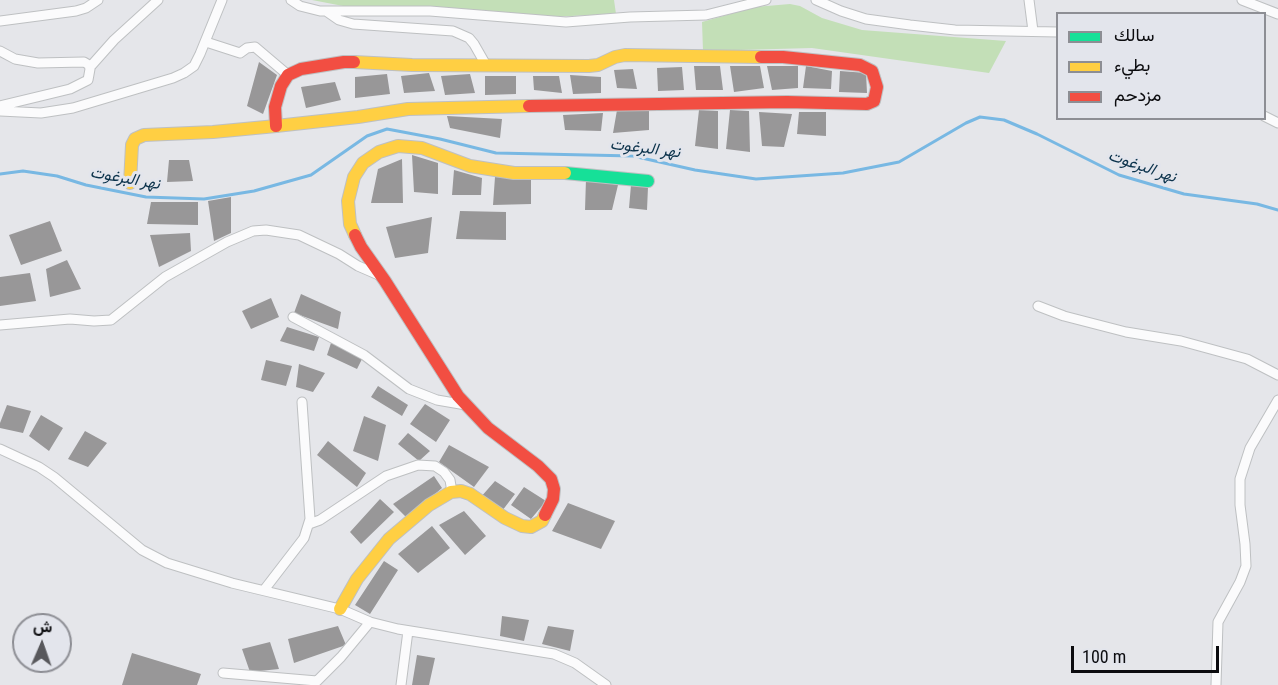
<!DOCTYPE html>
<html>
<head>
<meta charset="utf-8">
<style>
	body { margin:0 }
	#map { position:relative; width:1278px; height:685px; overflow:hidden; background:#e5e6ea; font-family:"Roboto Condensed",Vazirmatn,sans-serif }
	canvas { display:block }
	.legend { position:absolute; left:1056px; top:12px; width:210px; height:108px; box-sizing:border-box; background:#e3e5ec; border:2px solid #8d8e94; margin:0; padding:8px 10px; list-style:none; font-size:18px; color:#0c0c0f }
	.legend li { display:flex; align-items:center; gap:12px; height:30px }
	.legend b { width:30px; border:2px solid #8d8e94 }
	.north { position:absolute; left:12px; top:613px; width:60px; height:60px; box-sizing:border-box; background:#e3e5ec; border:2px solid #8d8e94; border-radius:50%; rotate:2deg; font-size:16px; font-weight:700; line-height:24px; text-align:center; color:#0c0c0f }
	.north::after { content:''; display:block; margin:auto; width:21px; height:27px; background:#58585c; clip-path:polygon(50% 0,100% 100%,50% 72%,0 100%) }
	.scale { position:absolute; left:1071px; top:646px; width:148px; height:27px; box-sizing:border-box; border:3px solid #0c0c0f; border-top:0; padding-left:8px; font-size:18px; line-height:21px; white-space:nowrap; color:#0c0c0f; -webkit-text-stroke:4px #e3e5ec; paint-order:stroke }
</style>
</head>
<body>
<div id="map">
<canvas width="1278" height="685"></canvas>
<ul class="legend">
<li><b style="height:8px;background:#16e098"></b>سالك</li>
<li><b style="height:8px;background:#ffcf43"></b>بطيء</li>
<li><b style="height:8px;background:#f24e42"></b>مزدحم</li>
</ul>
<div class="north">ش</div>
<div class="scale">100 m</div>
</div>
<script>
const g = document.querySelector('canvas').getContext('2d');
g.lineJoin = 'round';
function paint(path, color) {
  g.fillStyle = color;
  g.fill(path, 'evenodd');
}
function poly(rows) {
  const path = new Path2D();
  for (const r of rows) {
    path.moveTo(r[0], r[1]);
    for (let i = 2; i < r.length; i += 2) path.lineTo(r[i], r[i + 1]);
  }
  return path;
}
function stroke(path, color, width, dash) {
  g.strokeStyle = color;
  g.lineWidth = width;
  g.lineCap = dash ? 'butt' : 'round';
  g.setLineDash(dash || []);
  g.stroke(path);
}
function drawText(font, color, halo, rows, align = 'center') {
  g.font = font + ' "Roboto Condensed",Vazirmatn,sans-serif';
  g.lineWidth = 6;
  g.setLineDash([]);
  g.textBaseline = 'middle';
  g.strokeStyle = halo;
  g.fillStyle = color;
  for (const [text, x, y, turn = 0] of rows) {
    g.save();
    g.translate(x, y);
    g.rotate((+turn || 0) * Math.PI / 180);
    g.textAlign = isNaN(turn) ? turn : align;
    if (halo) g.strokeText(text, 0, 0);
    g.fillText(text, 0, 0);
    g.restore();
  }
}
const green = poly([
	[312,0,614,0,616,14,548,17,439,7,343,6],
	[790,4,800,6,822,18,862,30,1006,41,989,73,812,48,703,51,702,22,755,7]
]);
const stream = poly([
	[0,174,23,171,57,176,86,185,146,197,204,199,254,191,311,175,367,136,387,129,440,139,496,153,633,156,695,170,756,179,843,173,899,162,966,123,980,117,1004,120,1037,134,1119,175,1184,194,1257,204,1278,210]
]);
const building = poly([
	[259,62,277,75,263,114,247,106],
	[694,66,720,66,723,90,696,90],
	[730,66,760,66,764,88,734,92],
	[767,66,798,66,798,88,772,90],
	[806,66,832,71,831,89,803,88],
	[682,67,684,90,658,91,657,68],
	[633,69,637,89,617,88,614,70],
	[840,71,866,73,867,93,839,92],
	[429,73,435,91,404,93,401,76],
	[387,74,390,94,355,98,355,77],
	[470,74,475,93,445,95,441,76],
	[570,75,601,77,601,93,573,94],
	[485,76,516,76,516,94,485,95],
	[533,76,559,76,562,93,534,90],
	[335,82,341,100,306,108,301,87],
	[617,110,649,111,649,130,613,133],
	[699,110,718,111,718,149,695,146],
	[730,110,749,111,750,152,726,149],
	[759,112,792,114,784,147,762,146],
	[799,112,826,112,826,136,797,134],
	[603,113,601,131,565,130,563,115],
	[447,116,502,119,500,138,450,128],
	[412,155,438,163,438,194,414,192],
	[402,159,403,203,371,203,378,169],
	[169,160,189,160,193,181,167,182],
	[454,170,482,178,481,195,452,195],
	[495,177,531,179,531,204,493,205],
	[586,179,618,185,612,210,585,210],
	[631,185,648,187,647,210,629,208],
	[231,197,231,233,214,241,208,201],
	[151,202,198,202,198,225,147,224],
	[460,211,506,212,506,240,456,239],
	[432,217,428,253,395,258,386,227],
	[50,221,62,251,21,265,9,235],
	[190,233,191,251,159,267,150,235],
	[67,260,81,289,50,297,46,269],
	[30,273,36,301,0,306,0,277],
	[301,294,341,312,338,329,294,313],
	[271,298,279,317,251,329,242,311],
	[287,327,319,337,314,351,280,341],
	[331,343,363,357,357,369,327,355],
	[266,360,292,366,286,386,261,380],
	[299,364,325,373,313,392,296,387],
	[378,386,408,405,402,416,371,397],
	[425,404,450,420,436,442,410,424],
	[7,405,31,411,23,433,0,428,0,423],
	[41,415,63,428,49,451,29,436],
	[364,416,386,425,378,461,353,451],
	[85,431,107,443,88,467,68,459],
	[408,433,430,451,419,461,398,444],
	[328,441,366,473,357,487,317,455],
	[449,445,489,467,474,487,439,462],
	[434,476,442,488,407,518,393,504],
	[495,481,515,494,502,511,480,498],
	[524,487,546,501,531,519,511,505],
	[380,499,394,512,361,544,350,532],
	[568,503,615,521,601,549,552,531],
	[464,511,486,536,465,555,439,525],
	[432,526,450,548,418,573,398,554],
	[384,561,398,570,370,614,355,605],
	[502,616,529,620,524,641,500,636],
	[338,626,346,645,294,663,288,639],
	[548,626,574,630,570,651,542,644],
	[270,642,279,669,250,672,242,649],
	[132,653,201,674,197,685,122,685],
	[417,655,435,658,429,685,412,685]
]);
const street = poly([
	[291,0,300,6,320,11,430,11,566,22,630,17,706,15,766,0],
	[816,0,841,11,866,19,910,25,955,30,1058,32],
	[1029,0,1033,31],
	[1242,0,1278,14],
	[326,11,339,20,353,24,453,31,469,38,474,44,486,65],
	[0,21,76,11,86,8,98,0],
	[206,42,240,53,247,48,255,47,288,75],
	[0,51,15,59,38,63,84,62,89,65,90,69,88,80,70,89,0,106],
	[90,67,114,40,158,0],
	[0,111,41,113,73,108,173,78,184,73,194,66,200,54,222,0],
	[1264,116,1278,123],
	[1038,306,1064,316,1126,332,1181,341,1247,359,1278,375],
	[293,317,364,355,409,389,437,400,466,405],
	[0,325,70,319,94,321,111,320,165,277,227,242,253,231,266,230,299,235,339,254,358,266,381,276],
	[0,449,39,467,54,477,142,550,167,563,232,583,340,609,370,622,398,629,554,654,575,663,606,685],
	[309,524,320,520,386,476,418,465,435,466,444,472,450,480,452,492],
	[264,590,304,538,310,519,302,402],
	[223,673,317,681,341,657,370,622],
	[401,685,408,631],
	[1216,685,1218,622,1240,582,1246,566,1245,544,1240,505,1240,479,1250,448,1278,400]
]);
const fast = poly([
	[565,173,648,181]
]);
const slow = poly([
	[354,62,412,65,589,66,598,65,615,57,625,55,761,57],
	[130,183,132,145,135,139,144,135,213,132,276,126,358,117,408,109,529,106],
	[355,235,350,224,348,201,354,177,363,163,379,152,398,146,422,148,470,166,514,173,565,173],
	[340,609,357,579,389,539,429,505,451,492,461,491,470,494,505,518,522,526,531,527,542,521,545,515]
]);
const jam = poly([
	[529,106,787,102,867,104,874,101,877,87,872,71,860,65,783,57,761,57],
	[276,126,275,107,281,86,288,75,301,69,344,62,354,62],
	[355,235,361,247,385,281,458,396,488,428,538,466,551,479,554,489,553,499,545,515]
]);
const waterNames = [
	["نهر البرغوت",645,149,7],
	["نهر البرغوت",1142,167,19],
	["نهر البرغوت",125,179,10]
];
paint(green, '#c3dfb7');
stroke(stream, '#78b8e3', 3);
paint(building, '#989798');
stroke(street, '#bec0c2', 11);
stroke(fast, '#bec0c2', 14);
stroke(slow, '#bec0c2', 14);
stroke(jam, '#bec0c2', 14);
stroke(street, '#fbfbfc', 9);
stroke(fast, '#16e098', 12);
stroke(slow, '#ffcf43', 12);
stroke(jam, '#f24e42', 12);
drawText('italic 16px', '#0b324b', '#e3e5ec', waterNames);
</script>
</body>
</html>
